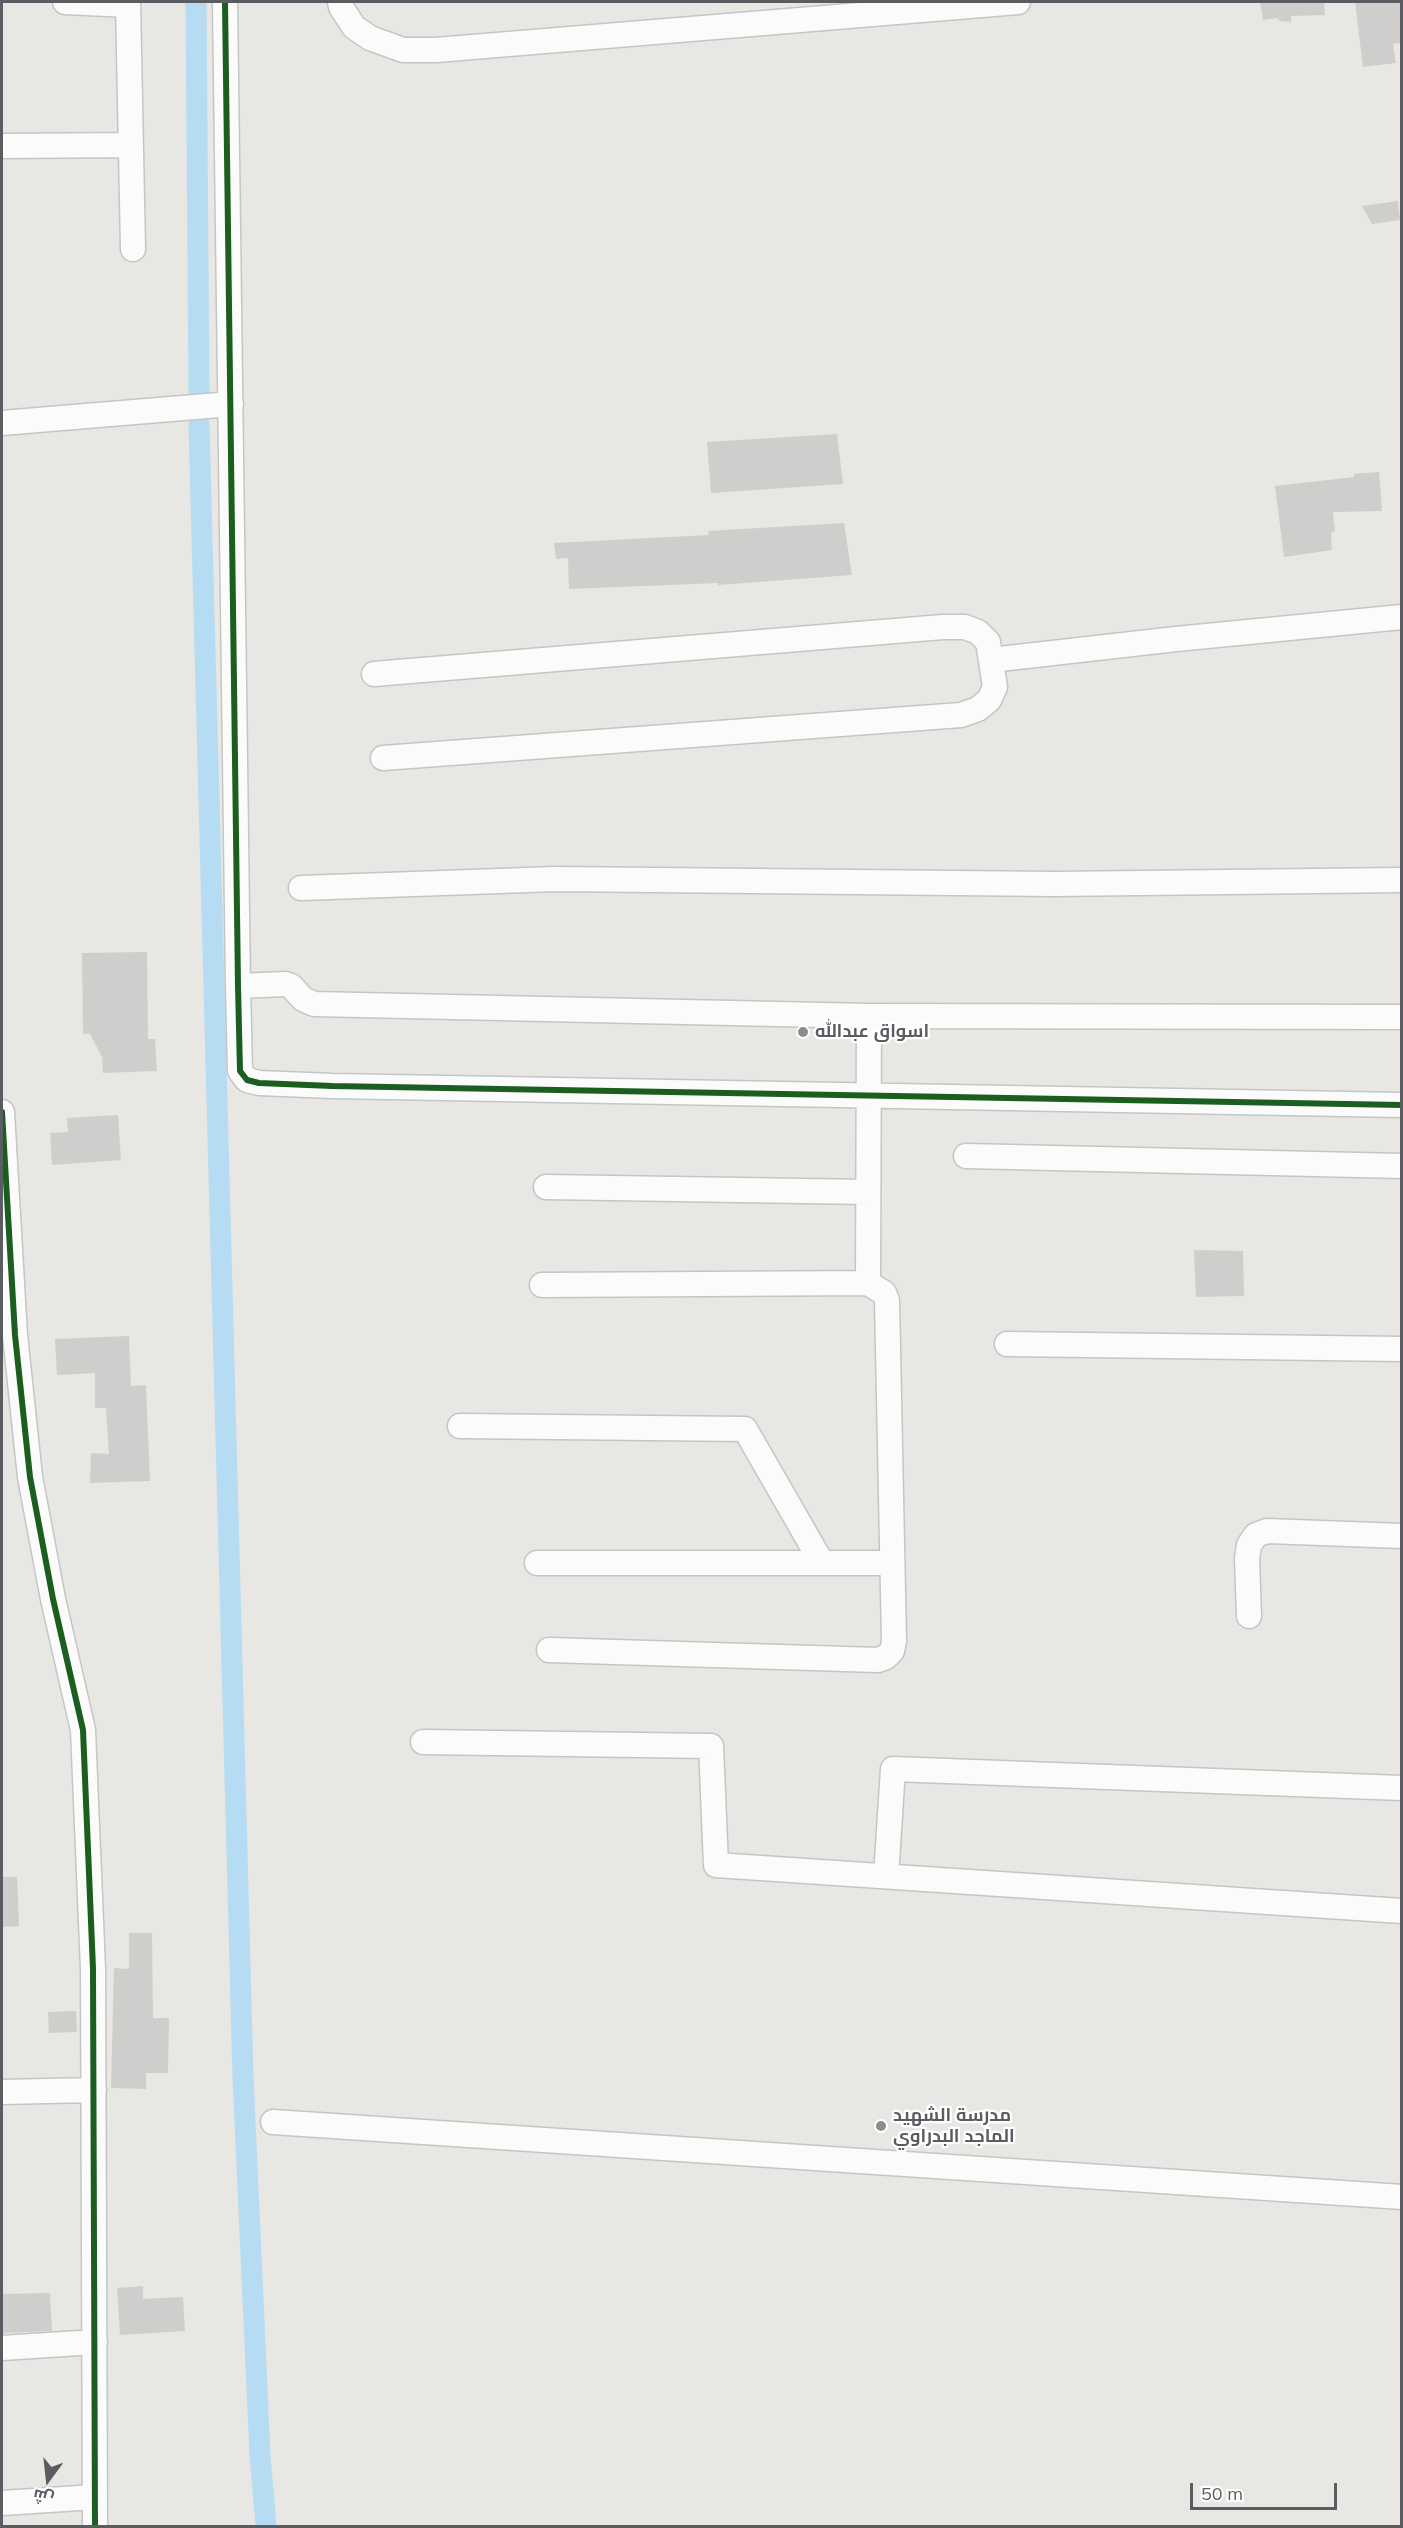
<!DOCTYPE html>
<html>
<head>
<meta charset="utf-8">
<style>
	body { margin:0 }
	#map { position:relative; width:1403px; height:2528px; overflow:hidden; background:#e8e7e3; font-family:Mulish,Cairo,sans-serif }
	canvas { display:block }
	.frame { position:absolute; inset:0; border:3px solid #595c60; pointer-events:none }
	.north { position:absolute; left:18px; top:2450px; width:60px; height:60px; -webkit-text-stroke:4px #fff; paint-order:stroke; rotate:195deg; font-size:16px; font-weight:700; line-height:24px; text-align:center; color:#595c60 }
	.north::after { content:''; display:block; margin:auto; width:21px; height:27px; background:#595c60; clip-path:polygon(50% 0,100% 100%,50% 72%,0 100%) }
	.scale { position:absolute; left:1190px; top:2483px; width:147px; height:27px; box-sizing:border-box; border:3px solid #595c60; border-top:0; padding-left:8px; font-size:18px; line-height:21px; white-space:nowrap; color:#595c60; -webkit-text-stroke:4px #fff; paint-order:stroke }
</style>
</head>
<body>
<div id="map">
<canvas width="1403" height="2528"></canvas>
<div class="frame"></div>
<div class="north">ش</div>
<div class="scale">50 m</div>
</div>
<script>
const g = document.querySelector('canvas').getContext('2d');
g.lineJoin = 'round';
function poly(rows) {
  const path = new Path2D();
  for (const r of rows) {
    path.moveTo(r[0], r[1]);
    for (let i = 2; i < r.length; i += 2) path.lineTo(r[i], r[i + 1]);
  }
  return path;
}
function stroke(path, color, width, dash) {
  g.strokeStyle = color;
  g.lineWidth = width;
  g.lineCap = dash ? 'butt' : 'round';
  g.setLineDash(dash || []);
  g.stroke(path);
}
function paint(path, color) {
  g.fillStyle = color;
  g.fill(path, 'evenodd');
}
function drawText(font, color, halo, rows, align = 'center') {
  g.font = font + ' Mulish,Cairo,sans-serif';
  g.lineWidth = 4.5;
  g.setLineDash([]);
  g.textBaseline = 'middle';
  g.strokeStyle = halo;
  g.fillStyle = color;
  for (const [text, x, y, turn = 0] of rows) {
    g.save();
    g.translate(x, y);
    g.rotate((+turn || 0) * Math.PI / 180);
    g.textAlign = isNaN(turn) ? turn : align;
    if (halo) g.strokeText(text, 0, 0);
    g.fillText(text, 0, 0);
    g.restore();
  }
}
const canal = poly([
	[196,2,199,393],
	[199,425,243,2077,260,2455,266,2526]
]);
const building = poly([
	[1260,2,1324,2,1325,15,1291,16,1291,22,1280,21,1277,18,1263,20],
	[1355,2,1400,2,1401,43,1393,44,1396,63,1363,67],
	[1398,201,1400,220,1372,224,1362,206],
	[837,434,843,484,711,493,707,442],
	[1379,472,1382,511,1333,512,1335,531,1331,533,1332,550,1284,557,1275,486,1354,477,1354,474],
	[844,523,852,575,718,585,718,583,569,589,568,558,556,559,554,543,709,535,708,531],
	[147,952,148,1039,155,1039,157,1071,103,1073,102,1057,90,1034,83,1034,82,953],
	[118,1115,121,1160,52,1165,50,1133,68,1132,67,1118],
	[1194,1250,1243,1251,1244,1296,1196,1297],
	[129,1336,131,1386,146,1385,150,1481,90,1483,91,1453,109,1454,106,1408,95,1408,95,1373,57,1375,55,1339],
	[2,1877,17,1877,19,1926,2,1927],
	[129,1933,152,1933,153,2018,169,2018,168,2073,146,2073,146,2089,111,2088,114,1968,129,1969],
	[76,2011,77,2032,49,2033,48,2012],
	[143,2286,143,2299,183,2297,185,2331,120,2335,117,2288],
	[50,2293,52,2331,2,2333,2,2294]
]);
const minor = poly([
	[65,2,128,5],
	[128,2,133,249],
	[225,2,238,986,240,1071,247,1080,259,1083,332,1086,1402,1105],
	[340,2,341,7,354,27,370,38,403,50,436,50,1018,2],
	[2,146,131,145],
	[2,423,231,404],
	[991,660,1176,639,1402,617],
	[374,674,943,627,965,627,978,632,988,642,995,687,989,700,978,709,961,715,383,758],
	[301,888,555,879,1054,884,1402,880],
	[238,986,285,984,291,986,303,999,314,1004,869,1016,1402,1017],
	[2,1112,15,1335,30,1477,53,1599,83,1730,93,1969,95,2526],
	[966,1156,1402,1166],
	[546,1187,868,1192],
	[542,1285,868,1283,869,1016],
	[1007,1344,1402,1349],
	[460,1426,745,1429,822,1563],
	[537,1563,891,1563],
	[1249,1616,1247,1559,1249,1545,1256,1535,1267,1531,1402,1536],
	[549,1650,878,1660,886,1657,892,1651,894,1641,887,1300,884,1293,868,1283],
	[423,1742,711,1746,716,1865,1402,1911],
	[886,1876,893,1769,1402,1788],
	[2,2092,94,2090],
	[273,2122,1402,2197],
	[2,2348,95,2342],
	[2,2503,95,2497]
]);
const cycleway = poly([
	[225,2,238,986,240,1071,247,1080,259,1083,332,1086,1402,1105],
	[2,1112,15,1335,30,1477,53,1599,83,1730,93,1969,95,2526]
]);
const markers = [
	[803,1032,6,"#8b8d8e"],
	[881,2126,6,"#8b8d8e"]
];
const poiNames = [
	["اسواق عبدالله",815,1032],
	["مدرسة الشهيد",893,2116],
	["الماجد البدراوي",893,2137]
];
stroke(canal, '#b6dcf3', 21);
paint(building, '#cfcecc');
stroke(minor, '#c5c5c5', 27);
stroke(minor, '#fcfbfb', 24);
stroke(cycleway, '#1b5e20', 6);
for (const [x, y, r, color] of markers) {
  const dot = new Path2D();
  dot.arc(x, y, r, 0, 2 * Math.PI);
  g.fillStyle = color;
  g.fill(dot);
  stroke(dot, '#fff', 2);
}
drawText('bold 18px', '#595c60', '#fff', poiNames, 'left');
</script>
</body>
</html>
